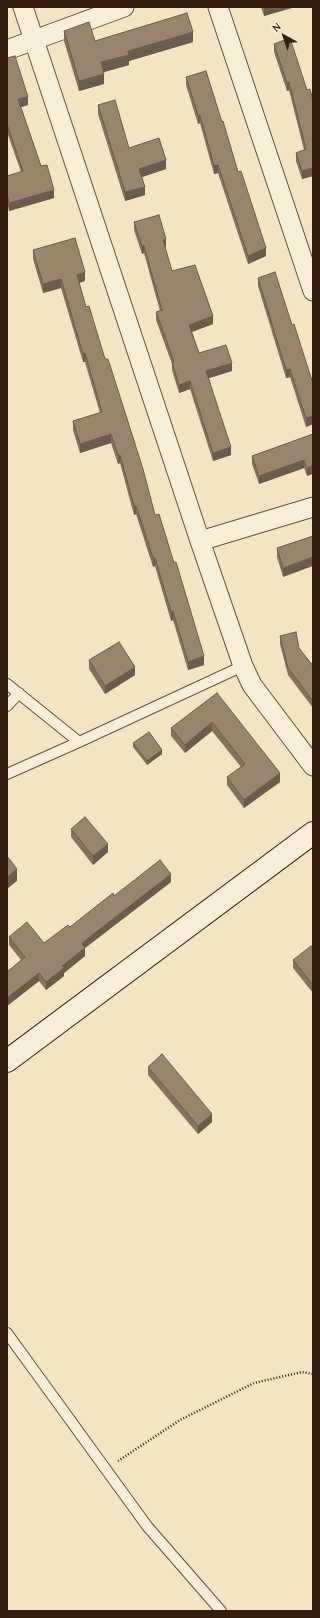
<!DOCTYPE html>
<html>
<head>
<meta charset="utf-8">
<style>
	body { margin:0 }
	#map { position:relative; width:320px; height:1618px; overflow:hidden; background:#f4e4c1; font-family:"Gentium Book Plus",serif }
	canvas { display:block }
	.frame { position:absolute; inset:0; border:8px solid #361e0e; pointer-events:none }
	.north { position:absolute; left:264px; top:16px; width:40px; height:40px; -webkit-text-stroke:3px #f8edd7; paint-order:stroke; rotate:320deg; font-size:11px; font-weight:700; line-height:16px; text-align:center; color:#361e0e }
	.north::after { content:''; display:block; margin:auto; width:14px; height:18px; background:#361e0e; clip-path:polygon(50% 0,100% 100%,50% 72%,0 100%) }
</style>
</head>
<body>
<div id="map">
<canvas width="320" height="1618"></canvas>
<div class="frame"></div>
<div class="north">N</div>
</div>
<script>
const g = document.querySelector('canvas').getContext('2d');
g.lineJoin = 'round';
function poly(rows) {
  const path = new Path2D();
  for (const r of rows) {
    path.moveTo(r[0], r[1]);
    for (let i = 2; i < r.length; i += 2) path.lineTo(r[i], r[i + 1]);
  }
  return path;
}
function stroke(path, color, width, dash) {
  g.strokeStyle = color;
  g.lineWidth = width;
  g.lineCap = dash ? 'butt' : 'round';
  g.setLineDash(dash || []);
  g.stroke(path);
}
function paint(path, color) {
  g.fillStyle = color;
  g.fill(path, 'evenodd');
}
const path = poly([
	[118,1461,180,1420,254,1383,302,1372,313,1374]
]);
const lane = poly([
	[7,684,79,742],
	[7,706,19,693],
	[7,774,79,742,243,666],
	[7,1333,147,1526,221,1611]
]);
const street = poly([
	[23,7,200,541,243,666,252,685,313,766],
	[218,7,313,291],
	[7,50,124,7],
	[200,541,313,507]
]);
const secondary = poly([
	[7,1061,313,833]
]);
const wall = poly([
	[261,7,295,7,264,16],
	[64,31,95,41,193,42,129,61,129,65,103,72,104,84,79,91,64,41],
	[274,44,307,90,313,101,313,176,302,179,296,161,296,153,304,150,289,90,287,91,274,52],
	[7,58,28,105,21,107,41,166,54,198,9,211,7,202,7,176,21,172,7,132],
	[186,77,222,122,266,256,248,264,218,173,214,174,200,123,198,124,186,85],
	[98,105,129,148,166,169,142,177,145,195,125,201,98,114],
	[134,222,166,247,165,247,172,271,213,324,192,332,199,353,232,371,209,378,231,455,213,461,190,389,179,393,172,370,172,364,156,320,156,312,160,311,144,253,142,254,134,230],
	[33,250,85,281,79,283,86,307,105,359,155,515,204,665,188,670,173,620,171,621,155,566,153,567,136,514,134,515,120,463,118,464,111,443,80,453,73,430,73,421,100,413,85,362,83,362,61,288,43,293,33,259],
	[258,278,292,325,313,384,313,424,306,427,290,377,286,378,258,286],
	[313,434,307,476,304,468,259,484,252,464,252,456],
	[313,536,283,577,277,557,277,548],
	[280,636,299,648,313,666,313,708,288,675,280,644],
	[89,660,135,675,105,694,89,669],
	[217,693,280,782,244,808,227,785,227,777,241,767,212,731,185,753,171,736,171,728],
	[133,743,162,754,147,765,133,747],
	[71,829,108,852,93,865,71,837],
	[171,882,85,948,85,956,64,973,64,976,46,990,39,981,7,1006,7,972,21,960,9,945,9,937,44,943,70,927,114,896],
	[313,948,313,993,293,968,293,960],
	[148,1067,212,1122,198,1134,148,1075]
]);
const shadedWall = poly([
	[265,7,295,7,264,16,264,8],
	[193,32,193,42,129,61,129,65,101,73,101,62,128,51],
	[104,74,104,84,79,91,79,81],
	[289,82,289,90,287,91,287,83],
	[28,97,28,105,18,108,18,99],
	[198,115,200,115,200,123,198,124],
	[166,160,166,169,139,178,139,169],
	[218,165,218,173,214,174,214,166],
	[313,168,313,176,302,179,302,171],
	[145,187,145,195,125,201,125,192],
	[54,190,54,198,9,211,9,203],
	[166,239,166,247,163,248,163,240],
	[142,246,144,246,144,253,142,254],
	[266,248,266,256,248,264,248,256],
	[85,272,85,281,77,283,77,275],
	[61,279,61,288,43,293,43,284],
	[213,316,213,324,189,333,189,325],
	[85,353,85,362,83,362,83,354],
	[232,363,232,371,206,379,206,371],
	[290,369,290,377,286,378,286,370],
	[190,381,190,389,179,393,179,385],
	[313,416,313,424,306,427,306,418],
	[111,434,111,443,80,453,80,444],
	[231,447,231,455,213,461,213,453],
	[118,455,120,455,120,463,118,464],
	[304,460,304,468,259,484,259,476],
	[313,465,313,474,307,476,307,468],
	[134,506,136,506,136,514,134,515],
	[313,557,313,566,283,577,283,568],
	[153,558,155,558,155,566,153,567],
	[173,611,173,620,171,621,171,612],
	[204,656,204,665,188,670,188,662],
	[135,667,135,675,105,694,105,686],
	[212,722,212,731,185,753,185,745],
	[162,750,162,754,147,765,147,761],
	[280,773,280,782,244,808,244,800],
	[108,844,108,852,93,865,93,856],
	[17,869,17,881,7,889,7,877],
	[171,874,171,882,85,948,85,956,64,973,64,976,46,990,46,982,62,966,82,943],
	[39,973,39,981,7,1006,7,998],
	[212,1114,212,1122,198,1134,198,1126]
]);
const building = poly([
	[187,13,193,32,128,51,129,55,101,62,104,74,79,81,64,31,89,22,95,41,187,13],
	[290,38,307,90,310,89,313,101,313,168,302,171,296,153,306,149,289,82,287,83,274,44,290,38],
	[15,56,28,97,18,99,41,166,47,165,54,190,9,203,7,194,7,176,23,171,7,124,7,58,15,56],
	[206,71,222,122,223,121,238,172,241,171,266,248,248,256,218,165,214,166,200,115,198,115,186,77,206,71],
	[115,100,129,148,159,138,166,160,139,169,145,187,125,192,98,105,115,100],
	[159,215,166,239,163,240,172,271,195,265,213,316,189,325,199,353,226,345,232,363,206,371,231,447,213,453,190,381,179,385,172,362,174,362,156,312,162,310,144,246,142,246,134,222,159,215],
	[75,238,85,272,77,275,86,307,89,306,105,359,108,359,143,469,155,515,159,514,174,563,176,562,204,656,188,662,173,611,171,612,155,558,153,558,136,506,134,506,120,455,118,455,111,434,80,444,73,421,102,412,85,353,83,354,61,279,43,284,33,250,75,238],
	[275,272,292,325,294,324,313,384,313,416,306,418,290,369,286,370,258,278,275,272],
	[313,434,313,465,307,468,304,460,259,476,252,456,313,434],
	[313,536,313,557,283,568,277,548,313,536],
	[296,632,299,648,313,666,313,701,288,668,280,636,296,632],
	[119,642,135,667,105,686,89,660,119,642],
	[217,693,280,773,244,800,227,777,245,764,212,722,185,745,171,728,217,693],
	[149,732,162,750,147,761,133,743,149,732],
	[85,817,108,844,93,856,71,829,85,817],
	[7,856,17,869,7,877,7,856],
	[160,860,171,874,82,943,85,948,62,966,64,968,46,982,39,973,7,998,7,972,25,957,9,937,27,922,44,943,68,925,70,927,113,893,114,896,160,860],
	[311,946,313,948,313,985,293,960,311,946],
	[162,1054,212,1114,198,1126,148,1067,162,1054]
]);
stroke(lane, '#66503b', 12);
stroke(street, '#66503b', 21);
stroke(secondary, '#361e0e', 24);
stroke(path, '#361e0e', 2.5, [1, 2]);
stroke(lane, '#f8edd7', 10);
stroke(street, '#f8edd7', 19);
stroke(secondary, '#f8edd7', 22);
paint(wall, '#84725c');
paint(shadedWall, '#6b5d4b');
paint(building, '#99856b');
stroke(building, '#6b5d4b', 1);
</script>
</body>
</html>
